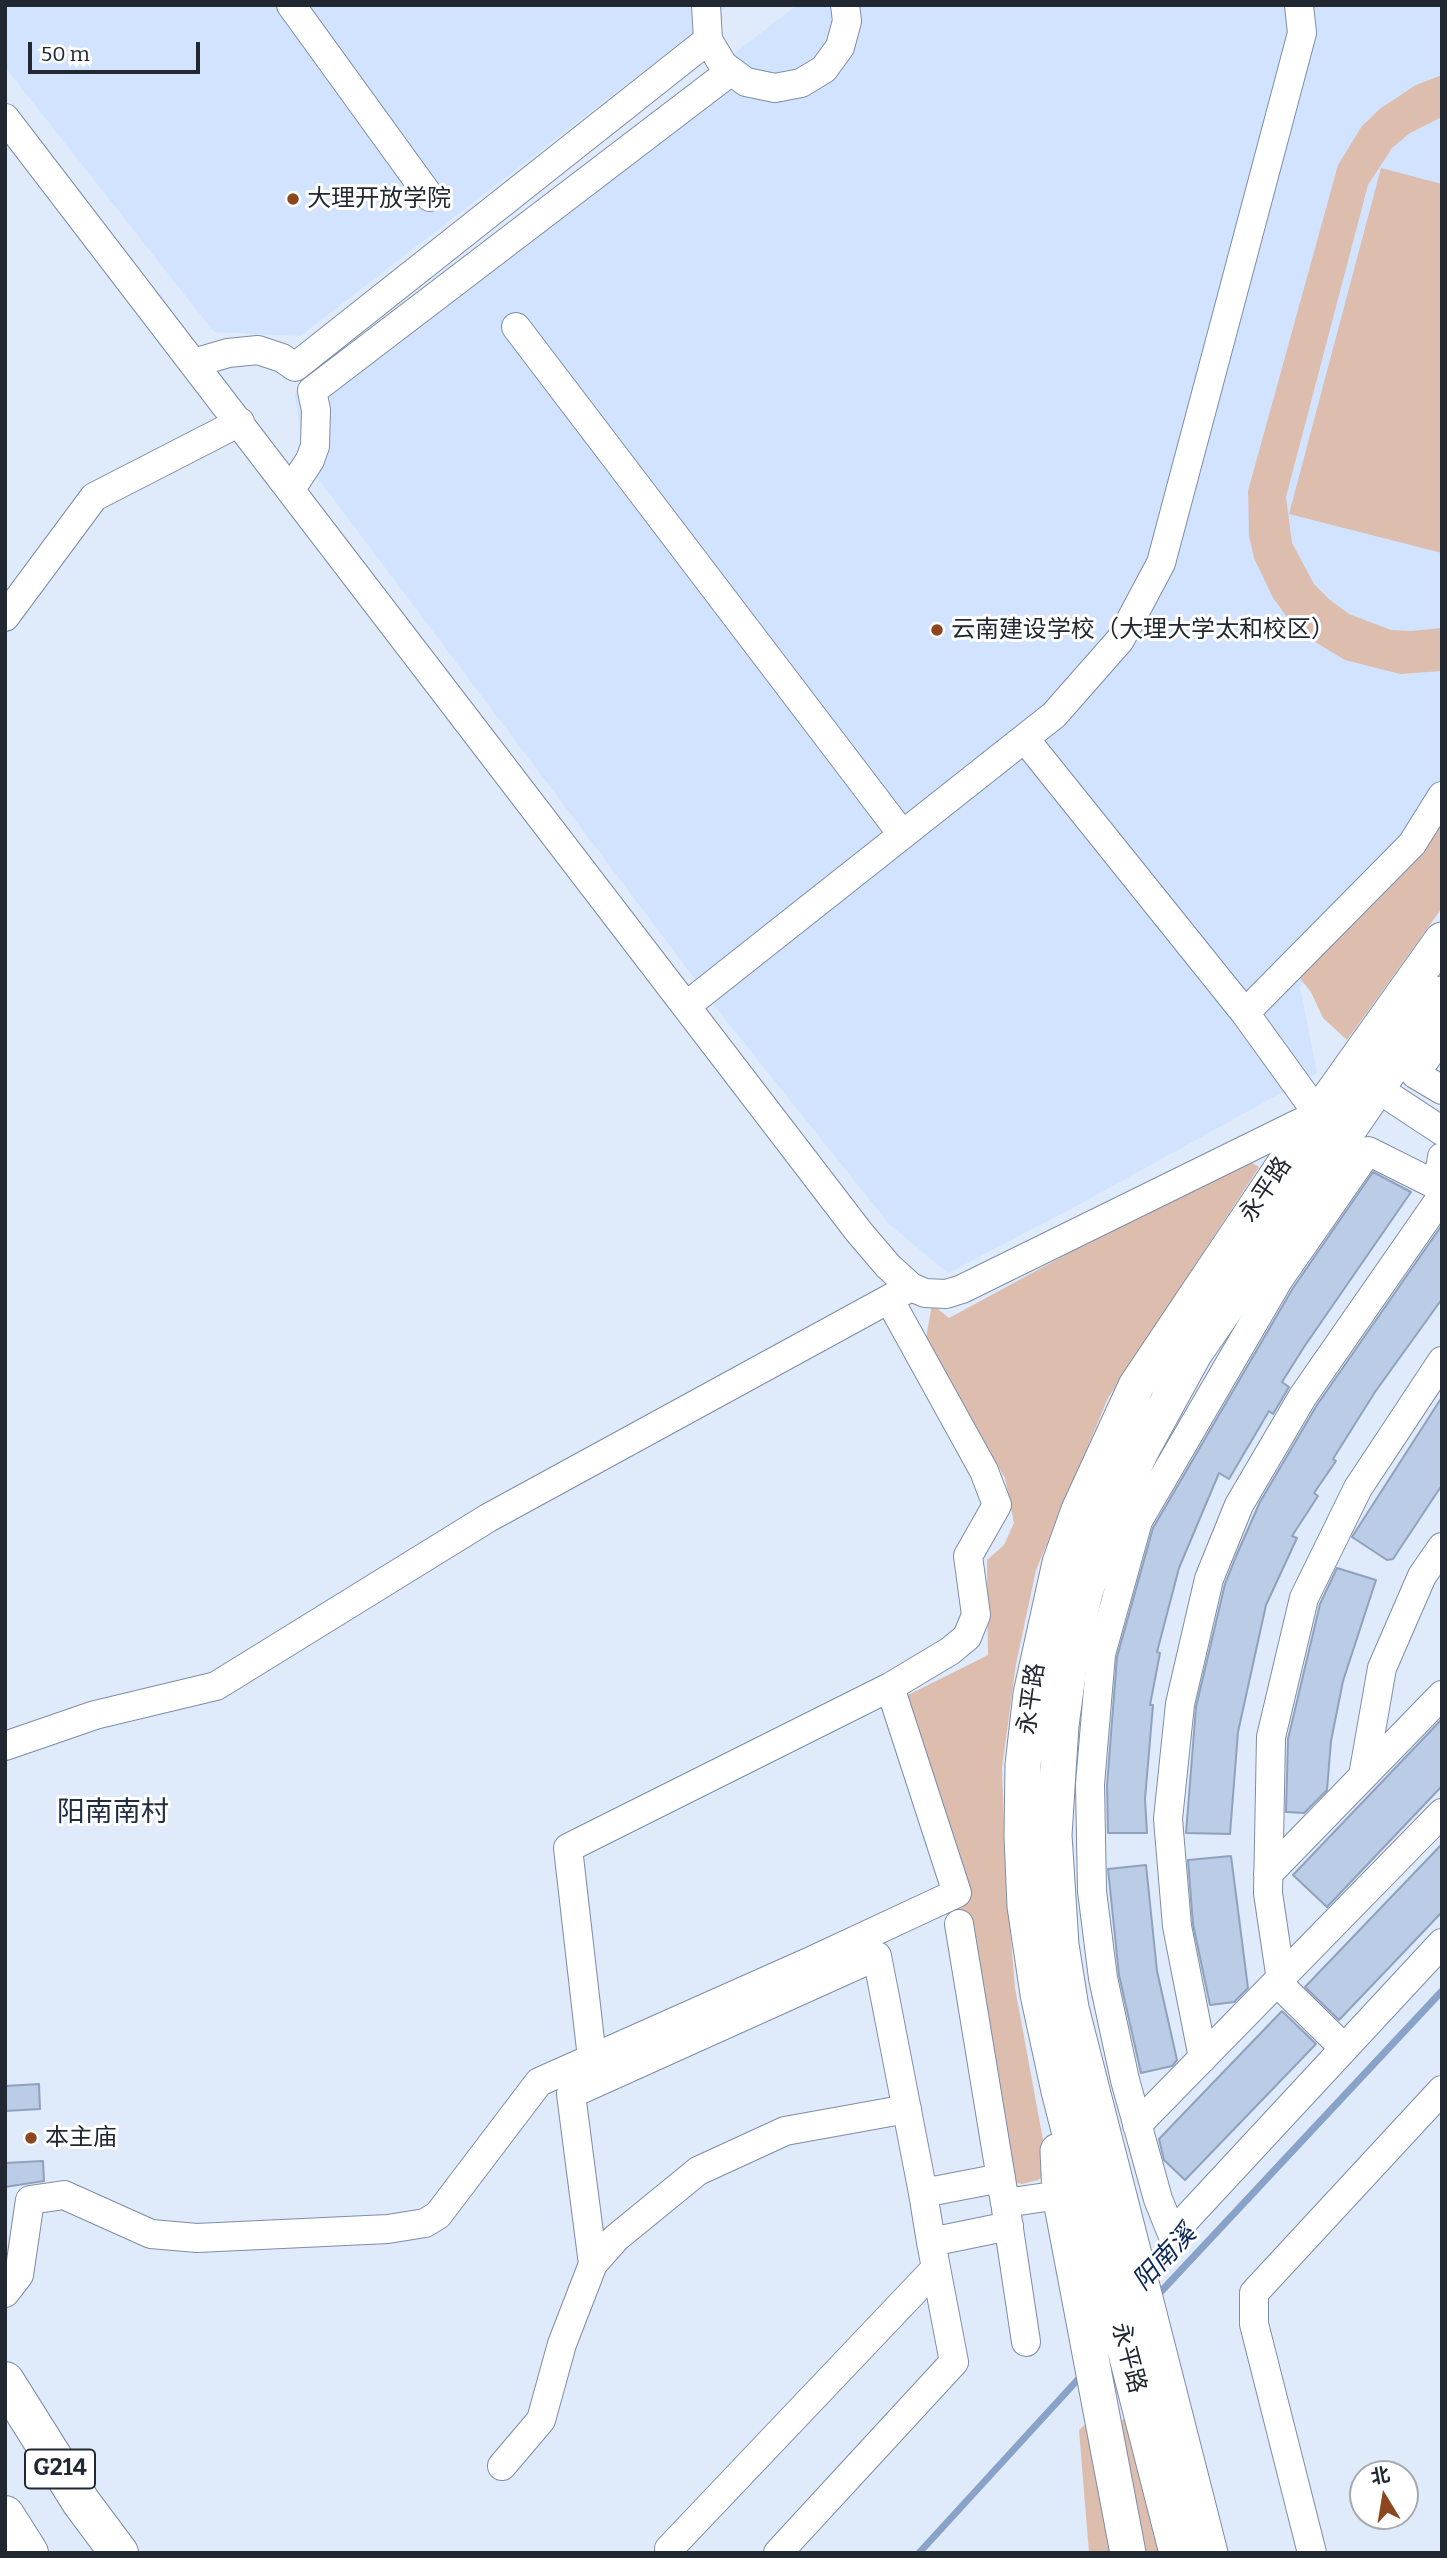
<!DOCTYPE html>
<html>
<head>
<meta charset="utf-8">
<style>
	body { margin:0 }
	#map { position:relative; width:1447px; height:2558px; overflow:hidden; background:#dfeafb; font-family:Bitter,"Noto Sans SC",serif }
	canvas { display:block }
	.frame { position:absolute; inset:0; border:7px solid #212832; pointer-events:none }
	.north { position:absolute; left:1349px; top:2460px; width:70px; height:70px; box-sizing:border-box; background:#fff; border:2px solid #a6a9ad; border-radius:50%; rotate:349deg; font-size:19px; font-weight:700; line-height:28px; text-align:center; color:#212832 }
	.north::after { content:''; display:block; margin:auto; width:24px; height:32px; background:#8c471f; clip-path:polygon(50% 0,100% 100%,50% 72%,0 100%) }
	.scale { position:absolute; left:28px; top:42px; width:172px; height:32px; box-sizing:border-box; border:4px solid #212832; border-top:0; padding-left:9px; font-size:21px; line-height:24px; white-space:nowrap; color:#212832; -webkit-text-stroke:5px #fff; paint-order:stroke }
</style>
</head>
<body>
<div id="map">
<canvas width="1447" height="2558"></canvas>
<div class="frame"></div>
<div class="north">北</div>
<div class="scale">50 m</div>
</div>
<script>
const g = document.querySelector('canvas').getContext('2d');
g.lineJoin = 'round';
function paint(path, color) {
  g.fillStyle = color;
  g.fill(path, 'evenodd');
}
function poly(rows) {
  const path = new Path2D();
  for (const r of rows) {
    path.moveTo(r[0], r[1]);
    for (let i = 2; i < r.length; i += 2) path.lineTo(r[i], r[i + 1]);
  }
  return path;
}
function stroke(path, color, width, dash) {
  g.strokeStyle = color;
  g.lineWidth = width;
  g.lineCap = dash ? 'butt' : 'round';
  g.setLineDash(dash || []);
  g.stroke(path);
}
function drawText(font, color, halo, rows, align = 'center') {
  g.font = font + ' Bitter,"Noto Sans SC",serif';
  g.lineWidth = 6;
  g.setLineDash([]);
  g.textBaseline = 'middle';
  g.strokeStyle = halo;
  g.fillStyle = color;
  for (const [text, x, y, turn = 0] of rows) {
    g.save();
    g.translate(x, y);
    g.rotate((+turn || 0) * Math.PI / 180);
    g.textAlign = isNaN(turn) ? turn : align;
    if (halo) g.strokeText(text, 0, 0);
    g.fillText(text, 0, 0);
    g.restore();
  }
}
const built = poly([
	[5,5,729,5,300,336,214,332,5,67],
	[797,5,1442,5,1442,800,1402,874,1300,987,1317,1073,1080,1204,948,1273,889,1224,725,1019,304,460,295,394]
]);
const green = poly([
	[1442,75,1442,117,1410,133,1392,148,1368,185,1286,497,1292,543,1314,584,1330,600,1349,614,1391,630,1411,631,1442,628,1442,671,1400,674,1345,660,1305,636,1290,621,1273,598,1254,558,1249,536,1248,491,1338,165,1362,126,1381,108,1416,85],
	[1381,168,1442,184,1442,553,1289,514],
	[1442,790,1442,908,1347,1040,1323,1018,1311,992,1295,972],
	[1244,1158,1259,1167,1108,1398,1036,1570,1016,1664,1002,1768,1006,1879,1015,1988,1046,2156,1045,2175,1038,2180,1022,2184,1008,2181,953,1899,900,1699,988,1655,987,1560,1004,1545,1014,1523,1005,1478,925,1344,932,1304,949,1318],
	[1126,2417,1160,2553,1142,2553,1116,2425],
	[1090,2420,1116,2553,1089,2553,1079,2430]
]);
const stream = poly([
	[1155,2298,1442,1991],
	[919,2553,1082,2375]
]);
const building = poly([
	[1373,1172,1411,1192,1304,1347,1282,1382,1289,1387,1273,1414,1269,1411,1229,1479,1219,1473,1179,1568,1157,1652,1160,1653,1150,1705,1153,1705,1145,1799,1147,1833,1108,1833,1107,1785,1117,1657,1153,1528,1293,1288,1373,1172],
	[1442,1225,1442,1299,1375,1392,1333,1459,1336,1461,1314,1493,1318,1496,1292,1536,1297,1538,1266,1605,1238,1732,1230,1834,1186,1833,1196,1707,1225,1584,1237,1554,1260,1502,1317,1405,1442,1225],
	[1442,1397,1442,1485,1393,1559,1387,1560,1352,1537,1442,1397],
	[1337,1568,1376,1580,1343,1681,1331,1741,1327,1790,1304,1813,1286,1812,1288,1739,1320,1604,1337,1568],
	[1442,1719,1442,1786,1327,1907,1293,1875,1442,1719],
	[1442,1844,1442,1912,1339,2020,1305,1987,1442,1844],
	[1231,1856,1248,1988,1234,2002,1210,2005,1193,1924,1188,1860,1231,1856],
	[1146,1865,1157,1971,1177,2060,1172,2066,1141,2073,1119,1975,1108,1869,1146,1865],
	[1282,2011,1316,2044,1185,2180,1164,2160,1159,2139,1282,2011],
	[39,2084,40,2109,5,2111,5,2086,39,2084],
	[43,2161,44,2181,5,2187,5,2163,43,2161]
]);
const minor = poly([
	[291,5,430,197],
	[706,5,708,40,723,65,746,82,775,88,801,83,824,69,840,47,847,21,845,5],
	[5,118,859,1232,888,1266,911,1287,925,1293,946,1294,962,1289,1318,1114,1245,1013,1025,739],
	[516,327,902,834],
	[194,363,228,353,258,350,282,358,295,367,708,40],
	[291,489,310,460,315,446,316,410,312,391,731,71],
	[5,617,94,497,240,422],
	[686,1006,1054,715,1120,640,1161,563,1302,33,1299,5],
	[1245,1013,1412,844,1442,796],
	[1442,1036,1415,1074,1442,1090],
	[1360,1077,1442,1131],
	[1442,1157,1439,1175,1442,1182],
	[1442,1188,1368,1151,1279,1279,1138,1521,1101,1654,1090,1784,1092,1891,1103,1978,1125,2080,1158,2199,1172,2234,1442,1943],
	[889,1299,984,1471,997,1505,968,1556,976,1615,967,1637,950,1651,890,1687],
	[5,1746,95,1715,216,1686,488,1518,911,1287],
	[1363,1776,1382,1668,1422,1576,1442,1547],
	[1268,1874,1442,1695],
	[959,1924,1005,2203,1060,2195],
	[1344,2048,1282,1987,1268,1893,1271,1737,1304,1598,1358,1488,1442,1361],
	[1203,2058,1177,1926,1168,1819,1180,1704,1209,1579,1239,1505,1303,1396,1442,1196],
	[1137,2125,1442,1813],
	[1001,2178,923,2193,931,2242,1009,2226],
	[1006,2209,1026,2342],
	[593,2264,571,2094,877,1956,923,2193],
	[5,2293,19,2275,30,2200,64,2195,151,2234,197,2238,388,2229,425,2223,438,2215,539,2082,811,1961,957,1893,890,1687,568,1848,592,2058],
	[502,2466,541,2420,562,2344,593,2264,616,2238,698,2171,785,2131,907,2109],
	[669,2549,936,2268],
	[778,2553,954,2362,931,2242],
	[1312,2553,1254,2324,1254,2293,1442,2090]
]);
const major = poly([
	[1058,2151,1060,2195,1128,2553],
	[1177,2553,1059,2091,1038,1994,1025,1906,1022,1836,1023,1765,1031,1694,1060,1563,1079,1510,1136,1386,1318,1114,1442,940],
	[1210,2553,1071,2008,1061,1945,1054,1835,1061,1725,1071,1652,1085,1592,1113,1512,1142,1449,1194,1354,1442,994]
]);
const highway = poly([
	[5,2381,81,2502,119,2553],
	[5,2515,29,2553]
]);
const markers = [
	[293,199,7,"#8c471f"],
	[937,630,7,"#8c471f"],
	[31,2138,7,"#8c471f"]
];
const shields = [
	[60,2469,70]
];
const shieldNames = [
	["G214",60,2469]
];
const poiNames = [
	["大理开放学院",307,199],
	["云南建设学校（大理大学太和校区）",951,630],
	["本主庙",45,2138]
];
const streetNames = [
	["永平路",1266,1190,-56],
	["永平路",1032,1699,-82],
	["永平路",1128,2358,75]
];
const waterNames = [
	["阳南溪",1165,2258,-47]
];
const quarterNames = [
	["阳南南村",113,1813]
];
paint(built, '#d2e3ff');
paint(green, '#ddbeae');
stroke(stream, '#89a2c8', 7);
paint(building, '#bbcce7');
stroke(building, '#90a1bb', 2);
stroke(minor, '#7d8da7', 30);
stroke(major, '#7d8da7', 37);
stroke(highway, '#7d8da7', 40);
stroke(minor, '#fff', 28);
stroke(major, '#fff', 35);
stroke(highway, '#fff', 38);
for (const [x, y, r, color] of markers) {
  const dot = new Path2D();
  dot.arc(x, y, r, 0, 2 * Math.PI);
  g.fillStyle = color;
  g.fill(dot);
  stroke(dot, '#fff', 2.5);
}
for (const [x, y, w] of shields) {
  const box = new Path2D();
  box.roundRect(x - w / 2, y - 19.5, w, 39, 5);
  g.fillStyle = '#fff';
  g.fill(box);
  stroke(box, '#212832', 2);
}
drawText('bold 23px', '#212832', null, shieldNames);
drawText('24px', '#212832', '#fff', poiNames, 'left');
drawText('24px', '#212832', '#fff', streetNames);
drawText('italic 26px', '#092656', '#fff', waterNames);
drawText('28px', '#202d42', '#fff', quarterNames);
</script>
</body>
</html>
